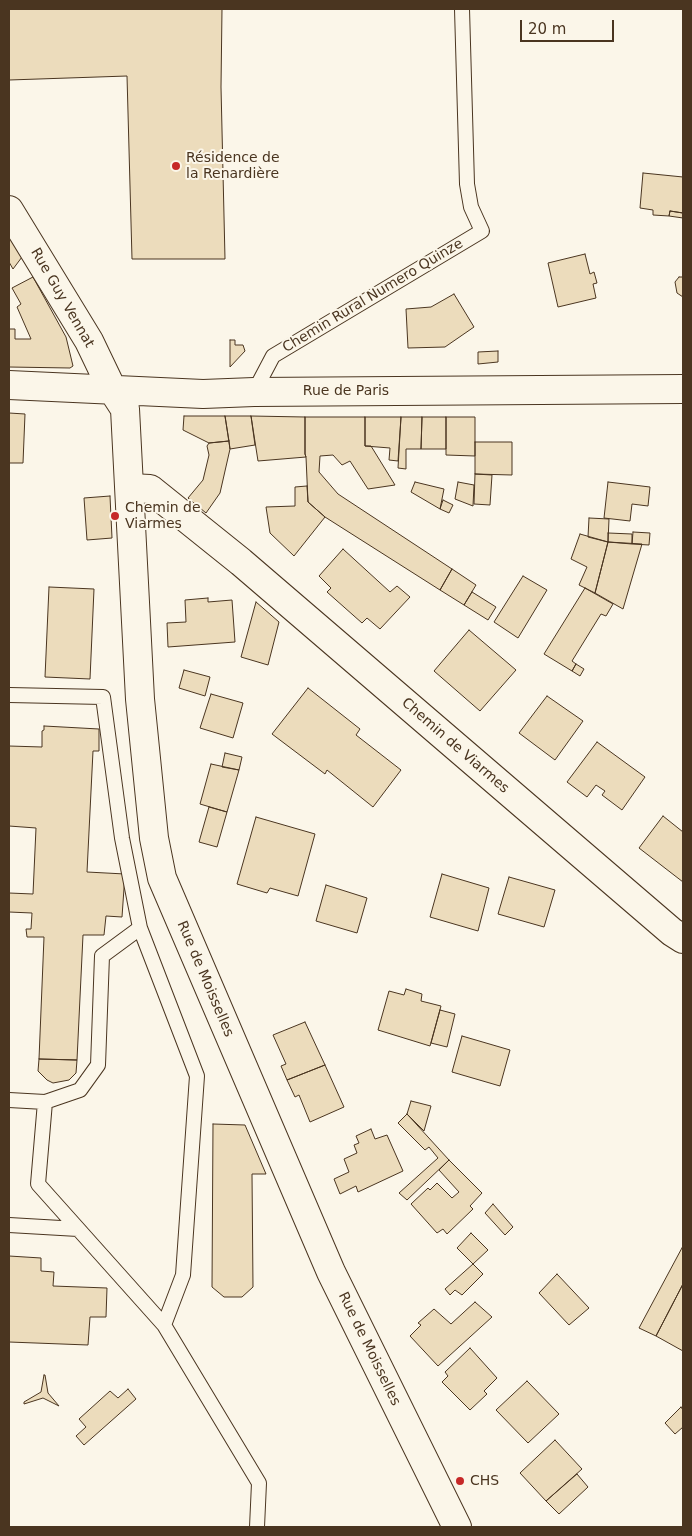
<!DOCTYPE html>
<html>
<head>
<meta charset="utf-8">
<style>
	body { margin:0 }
	#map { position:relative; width:692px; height:1536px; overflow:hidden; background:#fbf6e9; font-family:"DejaVu Sans",sans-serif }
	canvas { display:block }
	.frame { position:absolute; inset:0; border:10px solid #4a3520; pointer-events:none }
	.scale { position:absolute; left:520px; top:20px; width:94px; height:22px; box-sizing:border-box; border:2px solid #4a3520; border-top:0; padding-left:6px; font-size:15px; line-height:18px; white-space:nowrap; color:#4a3520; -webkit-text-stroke:4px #fbf6e9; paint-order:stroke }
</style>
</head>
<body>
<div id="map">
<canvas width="692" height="1536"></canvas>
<div class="frame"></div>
<div class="scale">20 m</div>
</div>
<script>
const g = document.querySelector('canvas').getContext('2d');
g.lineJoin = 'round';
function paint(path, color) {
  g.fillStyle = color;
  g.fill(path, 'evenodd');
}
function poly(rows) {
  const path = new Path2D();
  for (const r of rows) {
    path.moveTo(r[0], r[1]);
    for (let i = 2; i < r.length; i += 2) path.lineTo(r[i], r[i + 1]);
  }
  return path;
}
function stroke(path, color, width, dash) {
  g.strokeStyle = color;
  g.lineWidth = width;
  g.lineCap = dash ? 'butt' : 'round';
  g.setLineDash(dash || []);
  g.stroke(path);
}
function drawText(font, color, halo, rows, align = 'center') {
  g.font = font + ' "DejaVu Sans",sans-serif';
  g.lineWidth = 4;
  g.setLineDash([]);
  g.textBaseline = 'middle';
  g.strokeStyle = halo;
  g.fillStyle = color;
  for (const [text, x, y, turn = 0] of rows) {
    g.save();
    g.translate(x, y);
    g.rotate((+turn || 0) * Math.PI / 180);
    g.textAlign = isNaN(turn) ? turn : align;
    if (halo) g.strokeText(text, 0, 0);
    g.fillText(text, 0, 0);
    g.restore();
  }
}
const building = poly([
	[9,9,222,9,221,87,225,259,132,259,127,76,9,80,9,9],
	[643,173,683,177,683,213,670,211,669,216,653,215,653,210,640,208,643,173],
	[670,211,683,213,683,218,669,216,670,211],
	[9,233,22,257,13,269,9,262,9,233],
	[585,254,590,274,594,272,597,283,593,284,596,298,558,307,548,263,585,254],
	[33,277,66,337,73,366,70,368,9,367,9,329,15,329,15,339,31,339,17,307,21,304,12,288,33,277],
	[679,277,683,277,683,297,677,293,675,282,679,277],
	[454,294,474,327,445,347,408,348,406,309,431,307,454,294],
	[230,340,235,340,235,345,243,345,245,351,230,367,230,340],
	[498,351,498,362,478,364,478,352,498,351],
	[9,413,25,414,23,463,9,463,9,413],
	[184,416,225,416,229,441,209,443,183,430,184,416],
	[225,416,251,416,255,445,230,449,225,416],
	[251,416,305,417,305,454,306,457,258,461,251,416],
	[305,417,365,417,365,446,371,446,395,485,368,489,350,461,342,465,333,455,320,456,319,472,338,494,452,569,440,590,325,517,308,502,306,457,305,454,305,417],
	[365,417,401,417,398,461,389,460,390,448,365,446,365,417],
	[401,417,422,417,421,449,406,449,406,469,398,468,401,417],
	[422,417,446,417,446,449,421,449,422,417],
	[446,417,475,417,475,456,446,455,446,417],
	[229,441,230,449,220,493,206,513,188,498,203,480,209,455,207,446,209,443,229,441],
	[475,442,512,442,512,475,475,474,475,442],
	[475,474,492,475,490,505,474,504,475,474],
	[415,482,444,489,440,509,411,492,415,482],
	[458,482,474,485,473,506,455,499,458,482],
	[608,482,650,487,648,506,632,504,630,521,604,518,608,482],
	[307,486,308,502,325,517,294,556,270,533,266,507,295,506,295,487,307,486],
	[110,496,112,538,87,540,84,498,110,496],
	[443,500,453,505,449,513,440,509,443,500],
	[589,518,609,519,608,542,588,537,589,518],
	[633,532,650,533,649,545,632,544,633,532],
	[608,533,632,534,632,544,608,542,608,533],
	[580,534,608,542,595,593,579,585,587,567,571,559,580,534],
	[608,542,642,544,623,609,595,593,608,542],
	[343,549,390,592,397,586,410,597,380,629,367,618,362,623,327,592,331,588,319,576,343,549],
	[452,569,476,585,464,605,440,590,452,569],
	[523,576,547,590,518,638,494,622,523,576],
	[49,587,94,589,90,679,45,677,49,587],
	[585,588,613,604,606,616,601,614,572,661,576,664,572,671,544,654,585,588],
	[472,592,496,607,488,620,464,605,472,592],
	[208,598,208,602,232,600,235,642,168,647,167,623,186,622,185,600,208,598],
	[256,602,279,622,268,665,241,657,256,602],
	[469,630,516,670,480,711,434,671,469,630],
	[576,664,584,669,580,676,572,671,576,664],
	[184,670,210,677,205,696,179,688,184,670],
	[308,688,360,729,356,735,401,770,373,807,327,770,325,774,272,734,308,688],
	[211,694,243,703,233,738,200,728,211,694],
	[547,696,583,721,555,760,519,733,547,696],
	[44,726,99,729,99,751,93,751,87,872,125,874,122,917,106,916,104,935,83,935,77,1060,39,1059,44,937,27,937,26,929,31,929,32,913,9,912,9,893,33,894,36,828,9,826,9,746,42,747,42,731,44,730,44,726],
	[597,742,645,777,622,810,602,795,605,791,596,785,587,797,567,782,597,742],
	[225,753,242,757,239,770,222,767,225,753],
	[211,764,239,770,227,812,200,804,211,764],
	[209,807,227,812,217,847,199,842,209,807],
	[663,816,683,832,683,882,639,848,663,816],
	[256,817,315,834,298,896,270,888,267,893,237,884,256,817],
	[442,874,489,888,478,931,430,917,442,874],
	[509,877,555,890,544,927,498,914,509,877],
	[326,885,367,898,357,933,316,921,326,885],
	[406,989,422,994,421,1001,441,1006,430,1046,378,1030,389,991,404,995,406,989],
	[440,1010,455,1014,447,1047,431,1043,440,1010],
	[305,1022,325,1065,287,1080,281,1066,286,1064,273,1035,305,1022],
	[462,1036,510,1050,500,1086,452,1072,462,1036],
	[39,1059,77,1060,76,1073,69,1080,53,1083,47,1080,38,1071,39,1059],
	[325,1065,344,1107,310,1122,299,1095,295,1097,287,1080,325,1065],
	[411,1101,431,1106,424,1131,407,1114,411,1101],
	[407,1114,449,1160,407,1200,399,1193,438,1158,429,1147,425,1150,398,1123,407,1114],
	[213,1124,245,1125,266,1174,252,1174,253,1287,242,1297,224,1297,212,1287,213,1124],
	[371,1129,375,1139,387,1135,403,1171,358,1192,356,1186,340,1194,334,1179,349,1172,344,1159,357,1153,354,1145,359,1143,356,1136,371,1129],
	[449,1160,482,1193,470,1206,473,1209,447,1234,443,1229,437,1233,411,1204,428,1188,430,1190,437,1183,452,1198,459,1192,439,1170,449,1160],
	[493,1204,513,1227,505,1235,485,1213,493,1204],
	[471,1233,488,1250,473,1264,457,1248,471,1233],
	[683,1246,683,1284,656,1336,639,1328,683,1246],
	[9,1256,41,1258,41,1271,54,1272,53,1286,107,1288,106,1317,90,1317,88,1345,9,1342,9,1256],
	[473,1264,483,1274,462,1295,455,1290,450,1295,445,1289,473,1264],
	[557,1274,589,1308,569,1325,539,1293,557,1274],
	[683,1284,683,1351,656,1336,683,1284],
	[475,1302,492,1317,438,1366,410,1336,421,1325,418,1323,434,1309,451,1324,475,1302],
	[470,1348,497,1378,484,1391,487,1394,470,1410,442,1382,448,1376,445,1372,470,1348],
	[44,1375,45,1375,48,1393,59,1406,43,1398,24,1404,24,1402,41,1392,44,1375],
	[527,1381,559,1414,528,1443,496,1410,527,1381],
	[128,1389,136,1399,84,1445,76,1436,86,1427,79,1419,110,1391,118,1398,128,1389],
	[681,1407,683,1410,683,1427,675,1434,665,1423,681,1407],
	[555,1440,582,1469,546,1501,520,1473,555,1440],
	[577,1474,588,1487,559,1514,546,1501,577,1474]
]);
const service = poly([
	[254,392,273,356,482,231,471,207,467,184,462,9],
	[9,695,103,697,122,838,140,928,197,1076,183,1275,164,1325],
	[9,1100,45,1102,80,1090,98,1065,102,956,140,928],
	[45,1102,38,1184,164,1325,259,1483,257,1527],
	[9,1225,78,1229]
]);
const minor = poly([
	[130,488,150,489,241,562,672,932,683,939]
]);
const tertiary = poly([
	[9,210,89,341,112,389,125,409,140,699,154,838,162,878,331,1272,457,1527],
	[9,385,203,394,254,392,683,389]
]);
const markers = [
	[176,166,5,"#c62828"],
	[115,516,5,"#c62828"],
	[460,1481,5,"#c62828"]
];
const poiNames = [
	["Résidence de",186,158],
	["la Renardière",186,174],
	["Chemin de",125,508],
	["Viarmes",125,524],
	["CHS",470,1481]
];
const streetNames = [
	["Chemin Rural Numero Quinze",373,296,-31],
	["Rue Guy Vennat",62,298,60],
	["Rue de Paris",346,391],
	["Chemin de Viarmes",455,746,41],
	["Rue de Moisselles",205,979,67],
	["Rue de Moisselles",369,1349,64]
];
paint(building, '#ecdcbc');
stroke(building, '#4a3520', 1);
stroke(service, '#4a3520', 16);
stroke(minor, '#4a3520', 30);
stroke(tertiary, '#4a3520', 30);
stroke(service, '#fbf6e9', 14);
stroke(minor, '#fbf6e9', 28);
stroke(tertiary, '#fbf6e9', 28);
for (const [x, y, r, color] of markers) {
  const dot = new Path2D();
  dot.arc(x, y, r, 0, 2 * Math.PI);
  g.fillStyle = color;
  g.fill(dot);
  stroke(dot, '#fbf6e9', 2);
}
drawText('14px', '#4a3520', '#fbf6e9', poiNames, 'left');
drawText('14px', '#4a3520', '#fbf6e9', streetNames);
</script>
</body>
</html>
